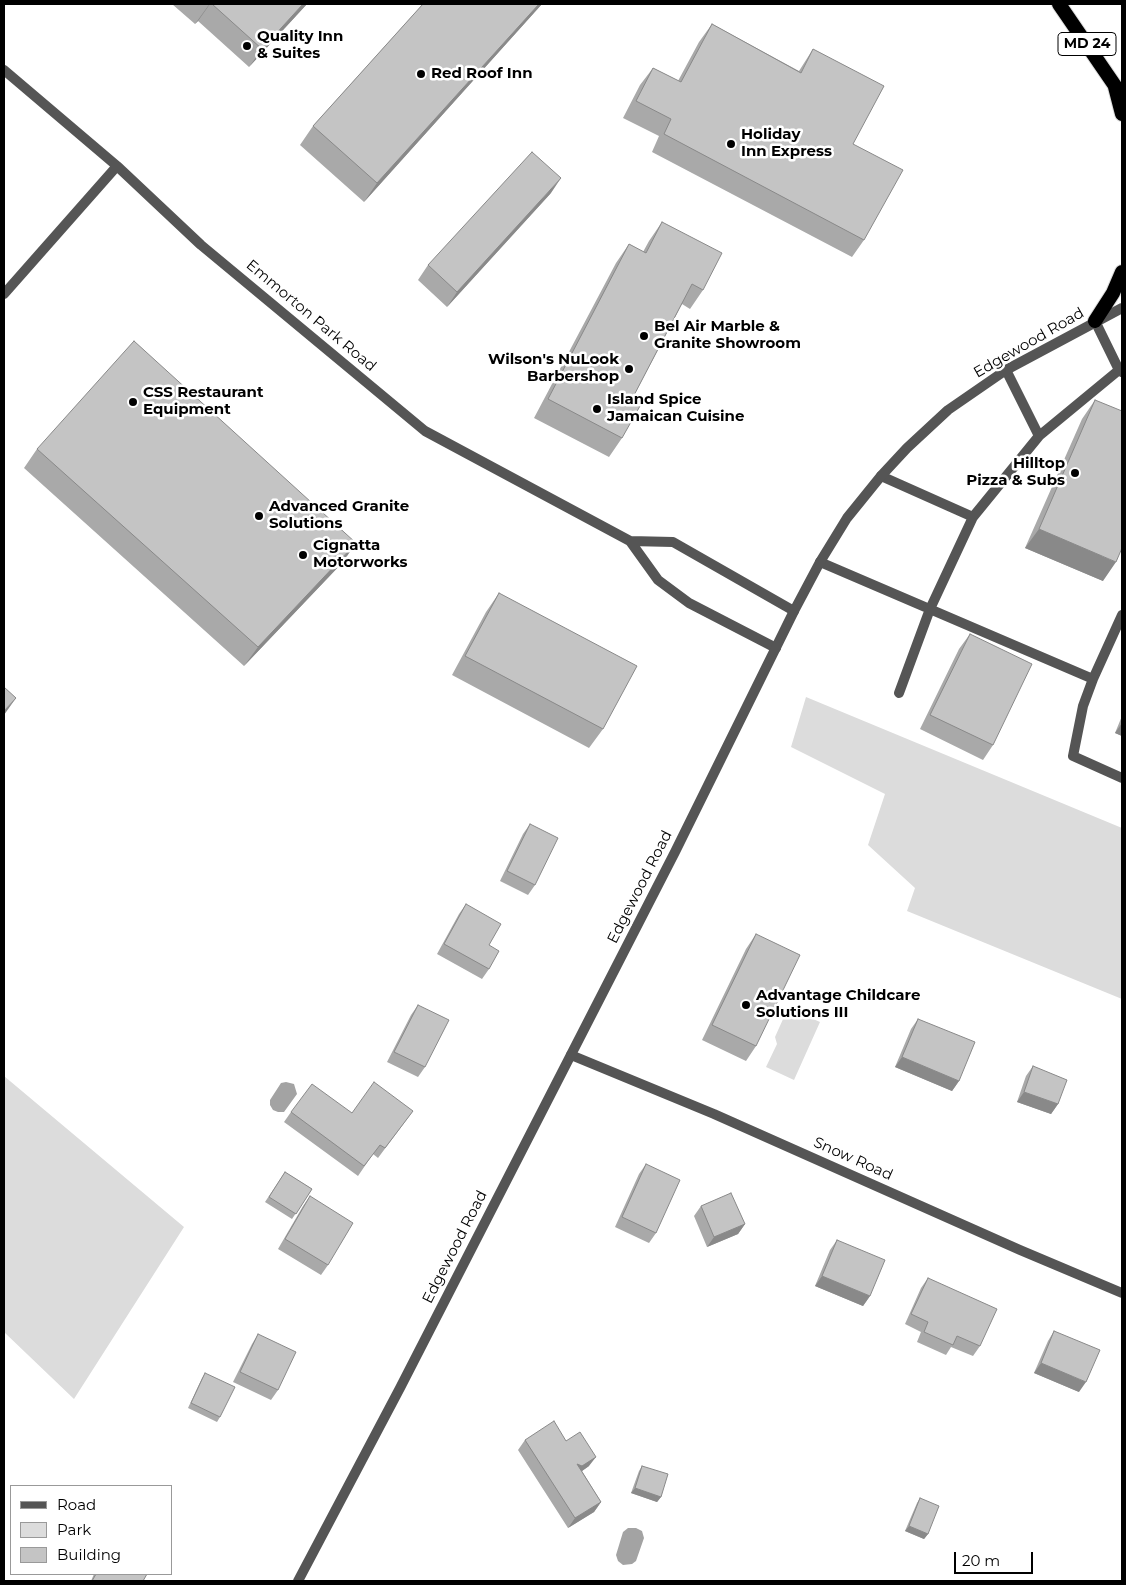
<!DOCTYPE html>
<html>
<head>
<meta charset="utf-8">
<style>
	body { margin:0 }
	#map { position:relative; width:1126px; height:1585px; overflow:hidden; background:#fff; font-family:Montserrat,sans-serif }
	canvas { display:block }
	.frame { position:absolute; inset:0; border:5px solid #000; pointer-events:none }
	.legend { position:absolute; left:10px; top:1485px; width:162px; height:90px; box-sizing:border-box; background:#fff; border:1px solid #999; margin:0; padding:6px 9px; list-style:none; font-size:15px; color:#000 }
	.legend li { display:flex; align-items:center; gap:10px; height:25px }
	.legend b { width:25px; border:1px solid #999 }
	.scale { position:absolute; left:954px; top:1552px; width:79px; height:22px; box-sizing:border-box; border:2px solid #000; border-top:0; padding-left:6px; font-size:15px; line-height:18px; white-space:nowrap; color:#000; -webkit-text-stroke:4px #fff; paint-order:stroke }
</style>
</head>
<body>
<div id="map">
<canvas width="1126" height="1585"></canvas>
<div class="frame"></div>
<ul class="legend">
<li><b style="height:6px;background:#555"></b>Road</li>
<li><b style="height:14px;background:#dcdcdc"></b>Park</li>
<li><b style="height:14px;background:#c4c4c4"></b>Building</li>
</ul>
<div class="scale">20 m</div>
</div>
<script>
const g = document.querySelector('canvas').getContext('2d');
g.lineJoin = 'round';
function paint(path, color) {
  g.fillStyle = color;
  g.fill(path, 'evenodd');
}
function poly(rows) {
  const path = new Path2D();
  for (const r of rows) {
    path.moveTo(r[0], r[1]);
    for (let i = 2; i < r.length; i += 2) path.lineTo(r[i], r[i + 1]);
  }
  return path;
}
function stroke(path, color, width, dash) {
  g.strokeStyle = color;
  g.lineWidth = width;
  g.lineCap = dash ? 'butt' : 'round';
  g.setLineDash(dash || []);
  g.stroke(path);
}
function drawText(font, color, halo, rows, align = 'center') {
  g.font = font + ' Montserrat,sans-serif';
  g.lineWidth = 5;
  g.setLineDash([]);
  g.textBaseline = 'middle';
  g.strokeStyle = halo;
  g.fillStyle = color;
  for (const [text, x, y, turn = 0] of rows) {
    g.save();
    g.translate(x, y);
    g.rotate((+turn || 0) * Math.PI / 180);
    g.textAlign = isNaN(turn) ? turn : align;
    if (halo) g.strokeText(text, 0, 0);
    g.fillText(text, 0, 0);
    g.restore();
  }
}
const green = poly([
	[806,697,1122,828,1122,999,907,911,915,888,868,845,885,794,791,747],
	[788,1008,820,1022,794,1080,766,1067,777,1044,775,1037],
	[4,1076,184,1227,74,1399,4,1332]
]);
const water = poly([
	[286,1082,294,1084,297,1094,284,1112,278,1112,273,1110,270,1105,270,1100,281,1083],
	[628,1528,636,1528,642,1531,644,1538,636,1561,632,1564,623,1565,618,1561,616,1555,623,1532]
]);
const service = poly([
	[1095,321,1119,370,1122,372],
	[1006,370,1039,436],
	[881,476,973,517],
	[820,562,1093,679],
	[1122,615,1093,679,1083,706,1073,756,1122,778],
	[899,693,930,609,973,517,1039,436,1119,370]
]);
const minor = poly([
	[4,70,117,166,201,245,425,431,630,541,658,580,689,603,776,648],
	[4,294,117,166],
	[630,541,673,542,794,611],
	[571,1055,714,1114,1020,1250,1122,1293]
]);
const tertiary = poly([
	[298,1581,400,1388,675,852,794,611,820,562,847,518,881,476,907,448,948,410,1006,370,1122,308]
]);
const trunk = poly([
	[1059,4,1122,96],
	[1115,87,1122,114],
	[1095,321,1113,293,1122,272]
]);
const wall = poly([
	[172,4,307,4,249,67,198,21,195,24],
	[423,4,542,4,364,202,300,145,313,126],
	[712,24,799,71,813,49,853,144,864,240,852,257,652,152,659,136,623,118,640,85,653,68,678,81,699,42],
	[551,193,447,307,418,280,428,265],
	[662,222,703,290,690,309,682,304,631,401,622,438,609,457,534,418,616,263,629,244,643,252,649,241],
	[1095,400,1103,581,1025,548,1082,419],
	[37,449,343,562,244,666,24,468],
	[499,593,603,729,589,748,452,675,486,612],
	[970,634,993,745,983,760,920,729,959,649],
	[1122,716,1122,736,1115,733],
	[530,824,535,885,528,895,500,881,523,834],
	[466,904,489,969,482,979,437,954,459,914],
	[756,934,756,1046,746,1061,702,1040,746,949],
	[418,1005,425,1067,418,1077,387,1062,411,1015],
	[918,1019,959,1081,952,1091,895,1067,911,1029],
	[1033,1066,1058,1104,1051,1114,1017,1102,1026,1076],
	[413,1111,378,1158,373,1154,358,1176,284,1122,291,1112,352,1113],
	[646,1164,656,1233,649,1243,615,1227,639,1174],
	[285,1172,312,1189,292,1219,265,1202],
	[310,1196,328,1265,321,1275,278,1249,303,1206],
	[701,1206,745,1224,738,1234,707,1247,694,1216],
	[837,1240,870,1296,863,1306,815,1286,830,1250],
	[928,1278,980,1346,973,1356,951,1347,946,1355,917,1342,921,1332,905,1324,921,1288],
	[1054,1331,1079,1392,1034,1373,1048,1341],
	[258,1334,278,1390,271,1400,233,1382,252,1344],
	[205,1373,220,1417,217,1422,188,1408,202,1378],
	[525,1440,566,1441,589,1466,582,1471,601,1502,594,1512,568,1528,518,1450],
	[642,1466,661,1497,657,1502,631,1493,639,1471],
	[920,1498,928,1534,924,1539,905,1531,917,1503],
	[94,1574,147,1574,143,1581,91,1581]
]);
const shadedWall = poly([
	[210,4,198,21,195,24,208,6],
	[303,4,307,4,249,67,262,49],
	[539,4,542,4,364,202,377,183],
	[561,178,551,193,447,307,457,292],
	[1039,529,1116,562,1103,581,1025,548],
	[356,543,343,562,244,666,258,647],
	[16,698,4,715,4,711],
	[1122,723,1122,736,1115,733],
	[902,1057,959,1081,952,1091,895,1067],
	[1024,1092,1058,1104,1051,1114,1017,1102],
	[745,1224,738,1234,707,1247,714,1237],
	[822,1276,870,1296,863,1306,815,1286],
	[1041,1363,1086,1382,1079,1392,1034,1373],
	[596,1457,589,1466,575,1476,577,1464],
	[635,1488,661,1497,657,1502,631,1493],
	[601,1502,594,1512,568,1528,575,1518],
	[909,1526,928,1534,924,1539,905,1531]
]);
const building = poly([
	[212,4,303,4,262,49,212,4],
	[423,4,539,4,377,183,313,126,423,4],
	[712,24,801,73,813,49,884,86,853,144,903,170,864,240,664,134,671,119,636,101,653,68,681,82,712,24],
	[532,152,561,178,457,292,428,265,532,152],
	[662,222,722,253,703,290,692,284,631,401,640,406,622,438,548,399,629,244,646,253,662,222],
	[134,341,356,543,258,647,37,449,134,341],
	[1095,400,1122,411,1122,548,1116,562,1039,529,1095,400],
	[499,593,637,666,603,729,465,656,499,593],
	[970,634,1032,664,993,745,930,715,970,634],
	[4,687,16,698,4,711,4,687],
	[530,824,558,838,535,885,507,871,530,824],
	[466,904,501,924,489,945,499,951,489,969,444,944,466,904],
	[756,934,800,955,756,1046,712,1025,756,934],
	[418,1005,449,1020,425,1067,394,1052,418,1005],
	[918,1019,975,1042,959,1081,902,1057,918,1019],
	[1033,1066,1067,1080,1058,1104,1024,1092,1033,1066],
	[374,1082,413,1111,385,1148,380,1145,364,1166,291,1112,312,1084,352,1113,374,1082],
	[646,1164,680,1180,656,1233,622,1217,646,1164],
	[285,1172,312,1189,296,1214,269,1197,285,1172],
	[731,1193,745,1224,714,1237,701,1206,731,1193],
	[310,1196,353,1223,328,1265,285,1239,310,1196],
	[837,1240,885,1260,870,1296,822,1276,837,1240],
	[928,1278,997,1309,980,1346,957,1336,953,1345,924,1332,928,1322,911,1314,928,1278],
	[1054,1331,1100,1350,1086,1382,1041,1363,1054,1331],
	[258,1334,296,1352,278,1390,240,1372,258,1334],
	[205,1373,235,1387,220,1417,191,1403,205,1373],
	[554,1421,566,1441,580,1432,596,1457,582,1466,577,1464,601,1502,575,1518,525,1440,554,1421],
	[642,1466,668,1474,661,1497,635,1488,642,1466],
	[920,1498,939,1506,928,1534,909,1526,920,1498],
	[96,1574,147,1574,143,1581,92,1581,96,1574]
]);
const markers = [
	[247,46,5,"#000"],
	[421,74,5,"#000"],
	[731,144,5,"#000"],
	[644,336,5,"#000"],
	[629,369,5,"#000"],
	[133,402,5,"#000"],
	[597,409,5,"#000"],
	[1075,473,5,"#000"],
	[259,516,5,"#000"],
	[303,555,5,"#000"],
	[746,1005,5,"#000"]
];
const shields = [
	[1087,44,58]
];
const shieldNames = [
	["MD 24",1087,44]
];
const poiNames = [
	["Quality Inn",257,37],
	["& Suites",257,54],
	["Red Roof Inn",431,74],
	["Holiday",741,135],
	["Inn Express",741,152],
	["Bel Air Marble &",654,327],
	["Granite Showroom",654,344],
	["Wilson's NuLook",619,360,"right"],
	["Barbershop",619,377,"right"],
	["CSS Restaurant",143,393],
	["Equipment",143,410],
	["Island Spice",607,400],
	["Jamaican Cuisine",607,417],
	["Hilltop",1065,464,"right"],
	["Pizza & Subs",1065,481,"right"],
	["Advanced Granite",269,507],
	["Solutions",269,524],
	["Cignatta",313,546],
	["Motorworks",313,563],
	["Advantage Childcare",756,996],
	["Solutions III",756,1013]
];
const streetNames = [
	["Emmorton Park Road",311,316,40],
	["Edgewood Road",1029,343,-30],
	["Edgewood Road",640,887,-63],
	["Snow Road",853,1159,24],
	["Edgewood Road",455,1247,-63]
];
paint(green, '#dcdcdc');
paint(water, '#a3a3a3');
stroke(trunk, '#dbdbdb', 16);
stroke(service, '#555', 10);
stroke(minor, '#555', 10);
stroke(tertiary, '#555', 10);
stroke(trunk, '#000', 14);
paint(wall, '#a9a9a9');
paint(shadedWall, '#898989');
paint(building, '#c4c4c4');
stroke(building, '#898989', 1);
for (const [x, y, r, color] of markers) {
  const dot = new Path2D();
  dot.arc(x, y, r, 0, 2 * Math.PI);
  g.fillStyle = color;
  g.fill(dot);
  stroke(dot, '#fff', 2);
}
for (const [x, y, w] of shields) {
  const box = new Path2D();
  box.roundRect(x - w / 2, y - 11.5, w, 23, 4);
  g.fillStyle = '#fff';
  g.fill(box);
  stroke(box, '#000', 1);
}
drawText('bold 14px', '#000', null, shieldNames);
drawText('bold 15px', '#000', '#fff', poiNames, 'left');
drawText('15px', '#000', '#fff', streetNames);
</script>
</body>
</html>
